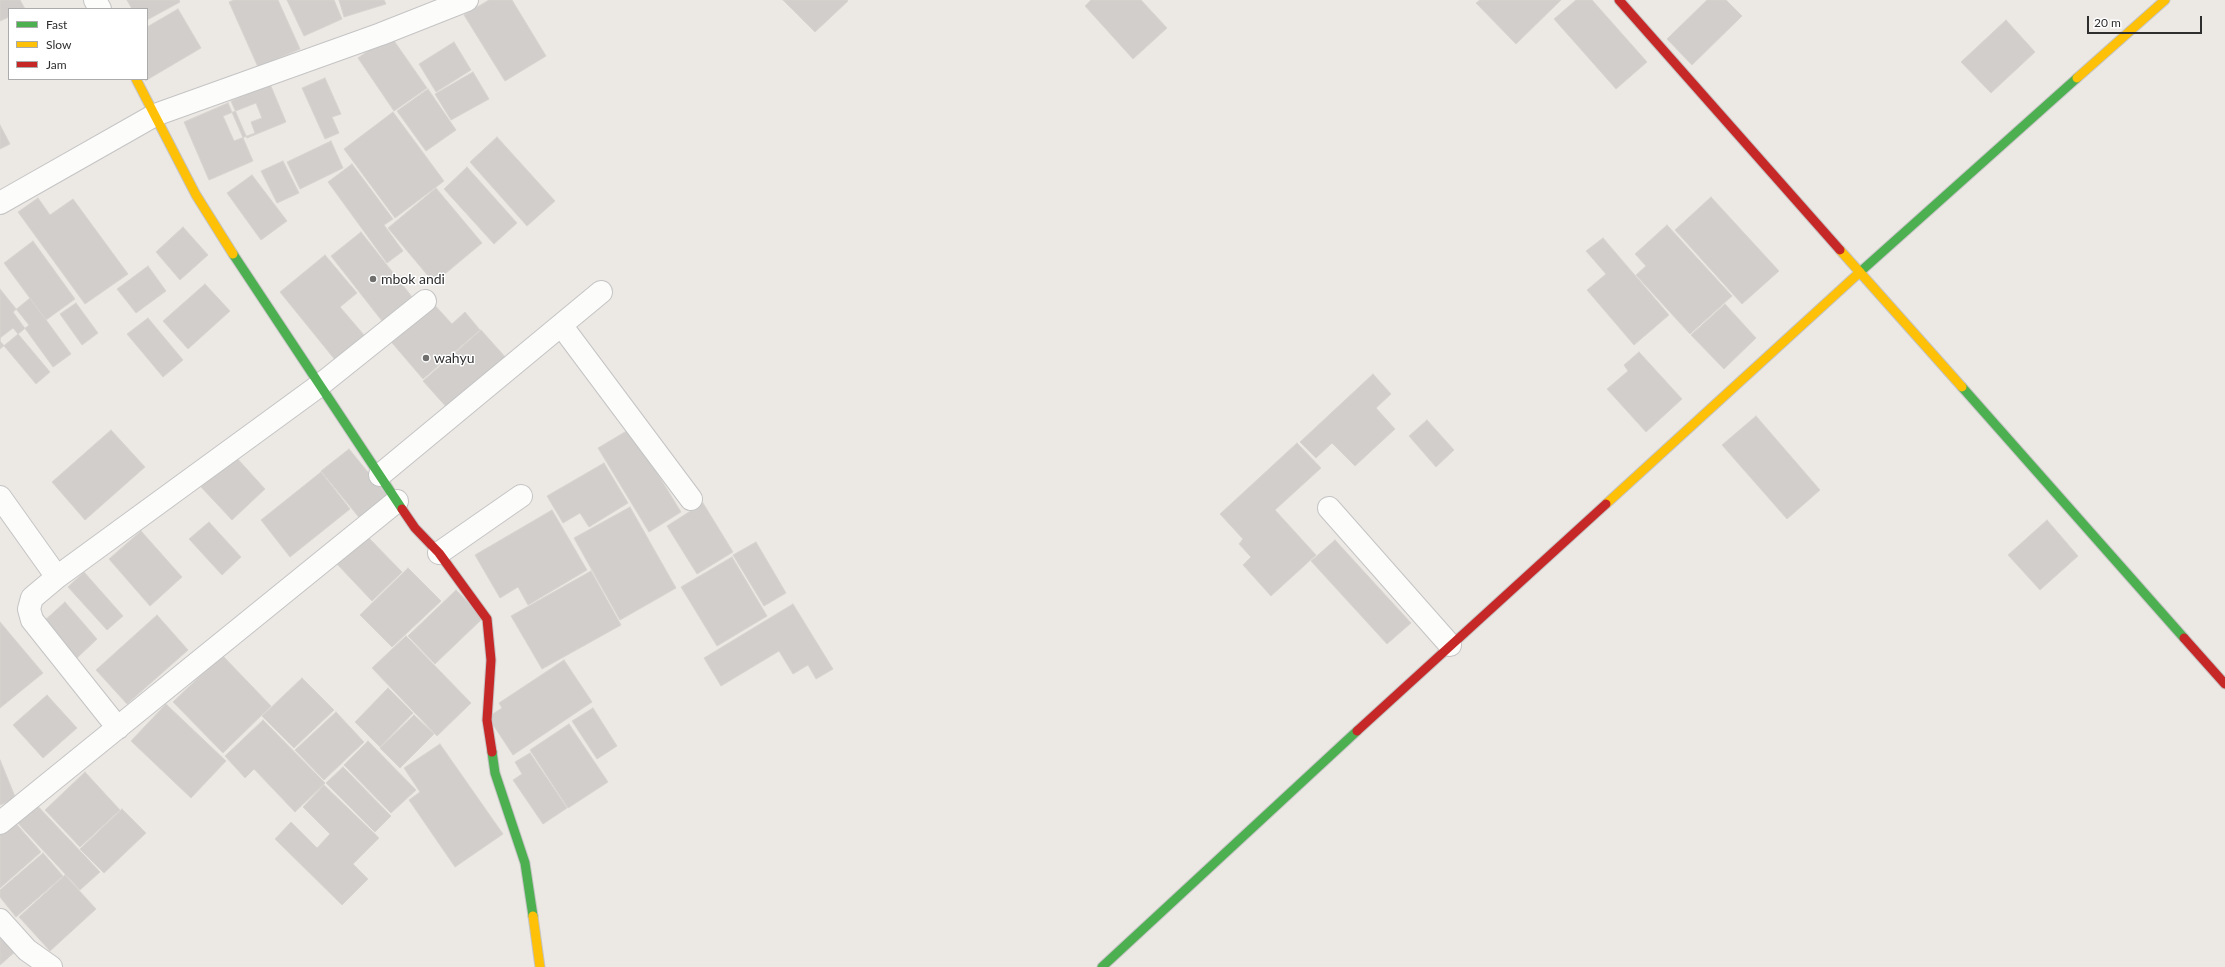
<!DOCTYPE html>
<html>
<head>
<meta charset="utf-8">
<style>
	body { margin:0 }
	#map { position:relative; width:2225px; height:967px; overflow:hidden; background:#ece8e4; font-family:Lato,sans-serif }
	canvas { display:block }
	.legend { position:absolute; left:8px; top:8px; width:140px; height:72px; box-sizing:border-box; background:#fff; border:1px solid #ababab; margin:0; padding:5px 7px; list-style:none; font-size:12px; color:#2e2e2e }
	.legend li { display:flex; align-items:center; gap:8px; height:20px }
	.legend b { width:20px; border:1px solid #ababab }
	.scale { position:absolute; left:2087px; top:16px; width:115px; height:18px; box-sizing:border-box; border:2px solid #2e2e2e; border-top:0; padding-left:5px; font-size:12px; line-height:14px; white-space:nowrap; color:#2e2e2e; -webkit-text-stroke:3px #fff; paint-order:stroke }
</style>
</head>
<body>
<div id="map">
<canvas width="2225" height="967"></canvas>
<ul class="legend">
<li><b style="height:5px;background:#4caf50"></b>Fast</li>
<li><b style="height:5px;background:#ffc107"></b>Slow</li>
<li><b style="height:5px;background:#c62828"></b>Jam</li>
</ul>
<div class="scale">20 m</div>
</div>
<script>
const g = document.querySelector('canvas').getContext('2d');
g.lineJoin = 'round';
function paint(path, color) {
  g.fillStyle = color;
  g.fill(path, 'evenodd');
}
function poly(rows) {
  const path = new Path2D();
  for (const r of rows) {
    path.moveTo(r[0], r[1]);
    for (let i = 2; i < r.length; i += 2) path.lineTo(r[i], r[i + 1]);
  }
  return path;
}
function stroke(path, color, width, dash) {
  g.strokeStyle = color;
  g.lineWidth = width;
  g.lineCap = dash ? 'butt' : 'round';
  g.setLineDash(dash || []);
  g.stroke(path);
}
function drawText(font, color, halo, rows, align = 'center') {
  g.font = font + ' Lato,sans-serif';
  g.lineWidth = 3;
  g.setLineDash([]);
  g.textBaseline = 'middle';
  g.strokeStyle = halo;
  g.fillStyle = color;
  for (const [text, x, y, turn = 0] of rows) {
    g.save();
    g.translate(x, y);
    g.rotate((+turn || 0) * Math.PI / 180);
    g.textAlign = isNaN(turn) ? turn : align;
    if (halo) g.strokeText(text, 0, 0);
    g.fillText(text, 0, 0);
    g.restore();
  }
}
const building = poly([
	[0,0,20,0,25,9,9,9,9,17,0,21,0,0],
	[127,0,179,0,180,2,147,20,147,9,132,9,127,0],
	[234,0,278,0,300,49,258,67,229,2,234,0],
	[287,0,334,0,342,19,304,36,287,0],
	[339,0,384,0,386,4,344,17,339,0],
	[489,0,512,0,546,56,505,81,464,15,489,0],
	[783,0,847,0,848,1,815,32,783,0],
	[1091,0,1141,0,1167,28,1133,59,1085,6,1091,0],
	[1480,0,1561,0,1516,44,1476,3,1480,0],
	[1576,0,1592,0,1647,62,1616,89,1554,19,1576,0],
	[1707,0,1726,0,1742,16,1692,65,1667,39,1707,0],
	[178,9,201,48,145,81,147,79,147,27,178,9],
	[2006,20,2035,52,1991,93,1961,62,2006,20],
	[390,35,427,88,394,111,358,58,390,35],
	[454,42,471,70,436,92,419,64,454,42],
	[473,72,489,99,451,120,435,94,473,72],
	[325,78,341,114,332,117,339,133,325,139,302,88,325,78],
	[270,84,286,122,247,138,231,101,270,84],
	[428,89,456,130,426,151,397,111,428,89],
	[228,103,253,161,209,180,184,122,228,103],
	[256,103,262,118,251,122,255,133,234,141,223,116,256,103],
	[393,112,444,181,395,218,344,149,393,112],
	[0,125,10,144,0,149,0,125],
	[497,137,555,201,527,226,470,162,497,137],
	[331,141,343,168,300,189,287,162,331,141],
	[283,161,299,193,277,203,261,171,283,161],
	[352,164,393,219,384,225,403,251,387,263,328,182,352,164],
	[467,167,517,223,494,244,444,189,467,167],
	[252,175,287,221,261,240,227,193,252,175],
	[436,188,482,243,434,283,388,228,436,188],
	[1711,197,1779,271,1742,304,1675,230,1711,197],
	[38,198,50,215,73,199,128,274,85,304,18,212,38,198],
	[1667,225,1732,296,1690,334,1636,275,1646,266,1635,254,1667,225],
	[183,227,208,255,180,280,156,252,183,227],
	[361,232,416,302,386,326,331,256,361,232],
	[1603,238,1669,315,1634,345,1587,290,1606,274,1586,251,1603,238],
	[33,241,75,299,46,320,4,263,33,241],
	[325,255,357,293,340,307,370,342,340,366,280,292,325,255],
	[148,266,166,291,136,313,117,289,148,266],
	[205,284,230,311,188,349,163,321,205,284],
	[0,289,29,325,0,349,0,289],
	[30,298,71,354,53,367,13,312,30,298],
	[430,300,452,324,465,312,480,330,423,379,387,337,430,300],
	[76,303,98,333,82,345,60,314,76,303],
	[1725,304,1756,338,1724,369,1691,335,1725,304],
	[148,318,183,360,163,377,127,334,148,318],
	[13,328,50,372,36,384,0,341,0,338,13,328],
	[481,330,507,359,449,410,423,381,481,330],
	[1639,352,1682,399,1646,432,1607,389,1628,371,1624,365,1639,352],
	[1373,374,1391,394,1376,408,1395,429,1355,466,1332,443,1316,458,1300,442,1373,374],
	[1756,416,1820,490,1787,519,1722,445,1756,416],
	[1427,420,1454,450,1436,467,1409,436,1427,420],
	[630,429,681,512,649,532,598,448,630,429],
	[111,430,145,467,85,520,52,482,111,430],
	[1297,443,1321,468,1275,510,1316,555,1271,596,1243,565,1251,557,1239,544,1243,539,1220,514,1297,443],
	[349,449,389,498,362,521,321,471,349,449],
	[235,456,265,489,232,520,201,487,235,456],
	[604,463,628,503,589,527,580,513,563,523,547,496,604,463],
	[321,472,350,509,290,557,261,520,321,472],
	[703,503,733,552,697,574,667,526,703,503],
	[630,507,676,588,620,620,574,538,630,507],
	[552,510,587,570,528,605,518,587,500,598,475,555,552,510],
	[2047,520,2078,556,2040,590,2008,555,2047,520],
	[209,522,241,557,222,575,189,539,209,522],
	[141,531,182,577,150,606,109,559,141,531],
	[365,534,402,572,372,601,336,563,365,534],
	[1335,540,1411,623,1387,644,1311,561,1335,540],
	[756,542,786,593,764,606,733,555,756,542],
	[732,557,767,616,717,646,681,587,732,557],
	[408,568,441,601,392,647,360,615,408,568],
	[591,571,621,625,542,669,511,616,591,571],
	[84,572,123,616,107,630,68,587,84,572],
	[456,590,483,618,435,664,408,636,456,590],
	[65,602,97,639,77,658,44,621,65,602],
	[793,604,833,669,816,679,808,665,793,674,779,651,721,686,704,658,793,604],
	[157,615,188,650,127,704,96,670,157,615],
	[0,622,43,673,0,708,0,622],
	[406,636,471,703,437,736,372,668,406,636],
	[222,655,271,706,223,753,173,702,222,655],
	[564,660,592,702,513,755,488,717,502,708,499,703,564,660],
	[302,678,334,710,294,748,262,716,302,678],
	[388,688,413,713,380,747,355,722,388,688],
	[47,695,77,728,43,758,13,725,47,695],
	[166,704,226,761,191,798,131,741,166,704],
	[593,708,617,746,597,759,572,721,593,708],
	[336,712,364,742,324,780,295,750,336,712],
	[414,715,434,734,400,768,380,748,414,715],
	[263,720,325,783,295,812,254,769,245,778,225,756,263,720],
	[569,724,608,782,568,808,530,750,569,724],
	[368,741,416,790,391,813,344,765,368,741],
	[440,744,503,834,455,867,409,800,420,792,404,768,440,744],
	[530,753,567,808,543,824,513,780,522,774,515,762,530,753],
	[0,760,16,799,0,805,0,760],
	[343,767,391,816,375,832,326,783,343,767],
	[85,772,120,810,80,847,45,810,85,772],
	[324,785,379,838,353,864,368,879,342,905,275,839,291,822,317,848,330,834,303,807,324,785],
	[33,801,100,872,80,890,14,819,33,801],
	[122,809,146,833,104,873,80,849,122,809],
	[12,819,41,852,0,888,0,830,12,819],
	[43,853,63,876,16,917,0,897,0,890,43,853],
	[65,875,96,909,50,951,19,917,65,875],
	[0,933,16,951,0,965,0,933]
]);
const lane = poly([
	[1329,508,1450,645]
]);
const street = poly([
	[95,0,100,9],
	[0,203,155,115,381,34,467,0],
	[561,325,691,499],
	[380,475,601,292],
	[0,497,57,577],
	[439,553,521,496],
	[118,728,32,620,29,609,32,598,57,577,320,385,425,301],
	[0,823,397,501],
	[0,920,27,950,51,967]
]);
const fast = poly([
	[233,254,402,509],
	[1860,272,2077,78],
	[1962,387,2184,638],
	[492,752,495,773,525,863,533,916],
	[1102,967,1357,731]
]);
const slow = poly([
	[2077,78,2165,0],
	[136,79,196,195,233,254],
	[1840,250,1962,387],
	[1606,504,1860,272],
	[533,916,540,967]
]);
const jam = poly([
	[1619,0,1840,250],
	[402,509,415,528,439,553,487,619,491,660,487,720,492,752],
	[2184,638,2225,684],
	[1357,731,1606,504]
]);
const markers = [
	[373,279,4,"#706f6e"],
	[426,358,4,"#706f6e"]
];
const poiNames = [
	["mbok andi",381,279],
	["wahyu",434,358]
];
paint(building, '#d1cecb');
stroke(building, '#d7d4d0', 1);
stroke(lane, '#c5c4c5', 24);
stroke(street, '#c5c4c5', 24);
stroke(fast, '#c5c4c5', 11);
stroke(slow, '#c5c4c5', 11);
stroke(jam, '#c5c4c5', 11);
stroke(lane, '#fcfcfb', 22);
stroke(street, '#fcfcfb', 22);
stroke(fast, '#4caf50', 9);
stroke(slow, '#ffc107', 9);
stroke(jam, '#c62828', 9);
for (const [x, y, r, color] of markers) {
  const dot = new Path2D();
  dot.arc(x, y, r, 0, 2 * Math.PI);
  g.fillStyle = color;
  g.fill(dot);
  stroke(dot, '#fff', 1.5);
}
drawText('14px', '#2e2e2e', '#fff', poiNames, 'left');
</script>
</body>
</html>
